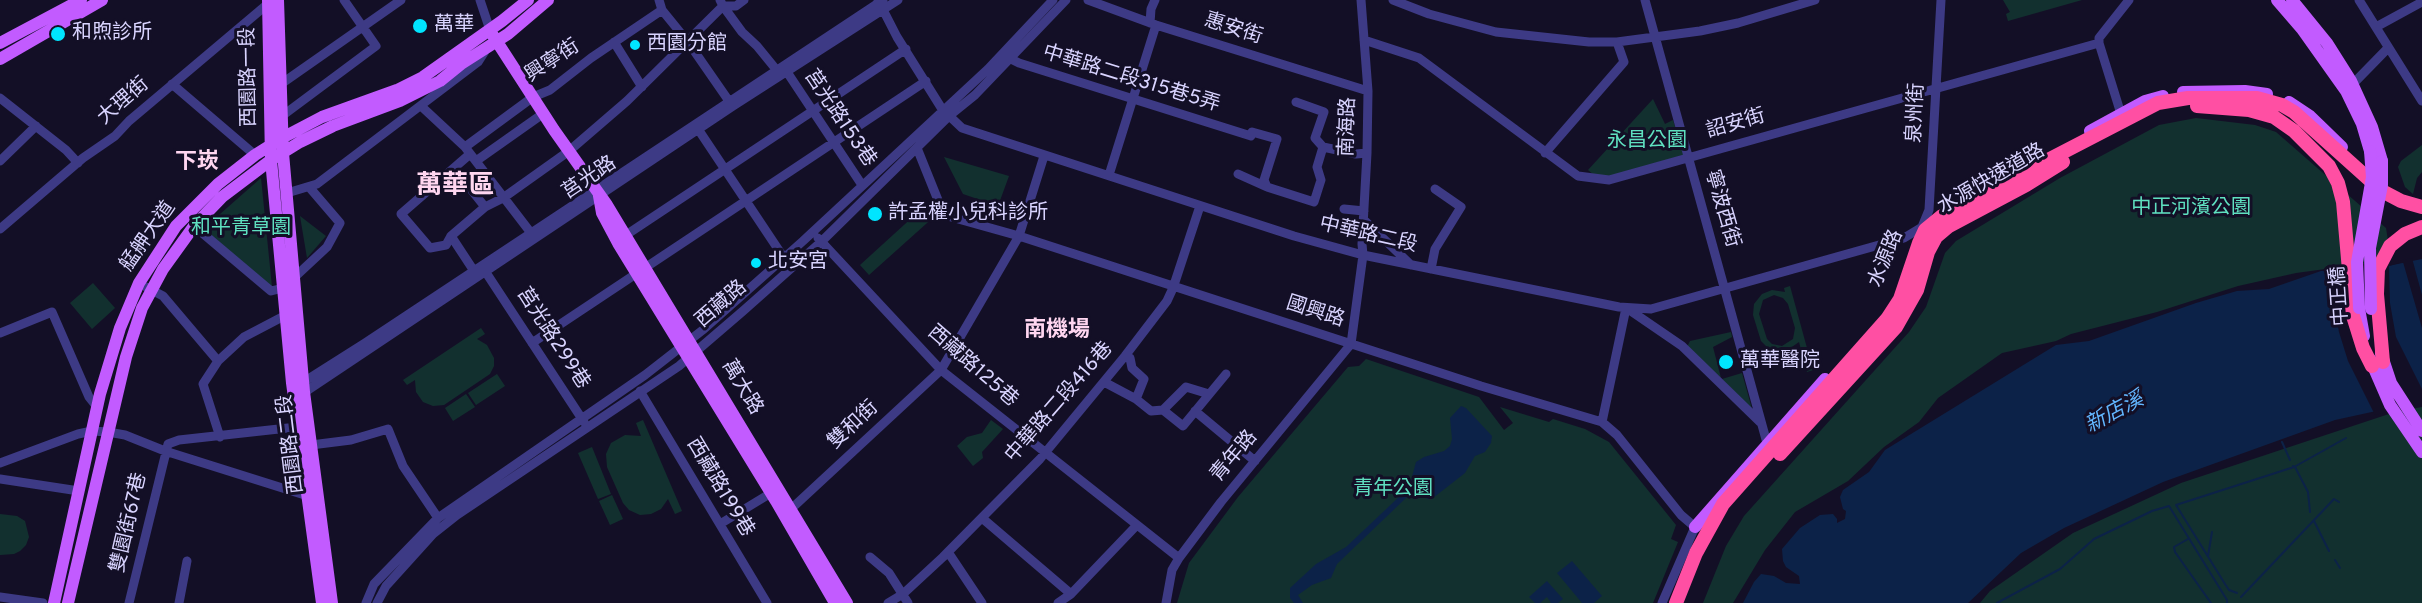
<!DOCTYPE html>
<html>
<head>
<meta charset="utf-8">
<style>
	body { margin:0 }
	canvas { display:block; background:#130f26 }
</style>
</head>
<body>
<canvas width="2422" height="603"></canvas>
<script>
const g = document.querySelector('canvas').getContext('2d');
g.lineJoin = 'round';
function paint(path, color) {
  g.fillStyle = color;
  g.fill(path, 'evenodd');
}
function poly(rows) {
  const path = new Path2D();
  for (const r of rows) {
    path.moveTo(r[0], r[1]);
    for (let i = 2; i < r.length; i += 2) path.lineTo(r[i], r[i + 1]);
  }
  return path;
}
function stroke(path, color, width, dash) {
  g.strokeStyle = color;
  g.lineWidth = width;
  g.lineCap = dash ? 'butt' : 'round';
  g.setLineDash(dash || []);
  g.stroke(path);
}
function drawText(font, color, halo, rows, align = 'center') {
  g.font = font + ' Overpass,"Noto Sans TC",sans-serif';
  g.lineWidth = 6;
  g.setLineDash([]);
  g.textBaseline = 'middle';
  g.strokeStyle = halo;
  g.fillStyle = color;
  for (const [text, x, y, turn = 0] of rows) {
    g.save();
    g.translate(x, y);
    g.rotate((+turn || 0) * Math.PI / 180);
    g.textAlign = isNaN(turn) ? turn : align;
    if (halo) g.strokeText(text, 0, 0);
    g.fillText(text, 0, 0);
    g.restore();
  }
}
const green = poly([
	[2003,0,2082,0,2008,21,2006,14,2010,12],
	[1653,99,1665,124,1673,120,1684,155,1609,177,1595,176,1588,170],
	[2196,118,2255,125,2276,132,2386,228,2391,260,2296,273,2238,286,2157,312,2071,334,2056,341,2002,353,1938,398,1919,422,1884,447,1848,481,1795,512,1765,550,1733,603,1703,603,1726,546,1744,516,1909,332,1926,307,1945,253,1956,241,2060,178,2159,125],
	[2422,145,2422,172,2417,178,2413,194,2405,187,2398,167,2401,161],
	[944,157,1009,176,998,206,963,194],
	[261,178,272,287,203,229],
	[927,204,936,215,869,275,860,265],
	[300,216,326,236,307,258],
	[93,283,115,308,92,329,70,303],
	[1790,286,1813,370,1807,372,1799,342,1786,351,1769,349,1761,341,1753,315,1754,304,1762,294,1772,290,1785,292,1784,288],
	[1774,295,1783,298,1788,304,1795,328,1793,339,1782,346,1772,344,1767,339,1759,314,1763,300],
	[481,328,485,334,477,339,487,345,494,358,494,366,490,374,444,405,433,406,423,402,416,392,415,380,407,385,403,380],
	[1731,332,1732,337,1713,347,1721,378,1687,347,1690,341],
	[1366,359,1479,397,1504,430,1513,423,1500,407,1549,422,1553,419,1585,429,1609,442,1676,525,1671,539,1678,542,1653,603,1177,603,1189,563,1238,497,1348,367,1359,366],
	[1742,373,1752,409,1722,379],
	[497,374,505,386,476,405,468,393],
	[466,394,475,407,453,421,445,408],
	[2422,407,2422,603,1980,603,1990,591,2073,533,2181,483,2395,412],
	[643,420,682,511,675,514,668,499,661,509,651,514,640,515,629,510,623,503,607,467,606,454,611,443,625,435,641,436,636,423],
	[991,420,1003,429,982,452,983,458,973,466,957,446,967,437,982,433],
	[592,447,611,494,598,499,578,453],
	[612,495,623,519,610,525,599,501],
	[0,514,17,516,25,521,29,537,26,545,20,551,14,554,0,555]
]);
const water = poly([
	[2422,259,2422,401,2335,420,2163,482,2064,528,2021,553,1968,603,1743,603,1754,582,1761,574,1774,576,1786,583,1800,584,1799,576,1786,567,1783,561,1782,549,1800,528,1820,515,1833,514,1837,519,1837,523,1845,519,1846,511,1843,509,1840,497,1843,490,1869,472,1885,450,2056,345,2089,341,2196,303,2237,291,2269,289,2321,271,2383,267],
	[1461,406,1466,408,1492,436,1491,443,1485,452,1475,456,1465,473,1433,498,1428,499,1415,494,1406,498,1337,564,1331,578,1312,585,1298,595,1303,603,1294,603,1290,598,1290,588,1316,564,1346,547,1401,495,1410,484,1416,462,1424,457,1444,451,1450,446,1452,439,1450,418],
	[1572,561,1602,596,1594,603,1582,603,1557,573],
	[1547,581,1563,599,1558,603,1551,603,1547,597,1540,603,1535,603,1529,597]
]);
const pier = poly([
	[2412,258,2422,295,2422,328,2403,262,2389,266,2390,303,2396,337,2422,389,2422,404,2375,415,2348,361,2339,332,2333,302,2330,268,2382,264]
]);
const stream = poly([
	[2282,442,2290,460],
	[2293,466,2294,467,2346,438],
	[2295,467,2308,492,2310,512],
	[2314,521,2329,551],
	[2188,539,2174,547,2175,552,2211,603],
	[2208,556,2212,532],
	[2335,560,2340,568],
	[2237,593,2229,590,2225,584,2176,505,2294,467],
	[2241,597,2334,499,2339,502],
	[1997,603,2060,569,2094,539,2152,511,2169,506,2227,600,2227,603]
]);
const minor = poly([
	[480,0,490,30],
	[659,0,662,10,688,42,731,104],
	[878,0,897,37,942,109,962,128,1294,236,1363,255,1619,307,1651,309,1904,238,1927,224],
	[1088,0,1156,25,1368,91],
	[1393,0,1429,14,1496,32,1589,42,1617,42,1700,31,1738,23,1815,0],
	[1645,0,1767,443],
	[2359,0,2422,101],
	[723,6,742,32,757,46,779,73],
	[723,6,736,6,744,0],
	[1150,23,1151,9,1155,0],
	[2376,27,2422,2],
	[1364,40,1419,58,1578,176,1609,180,2099,43,2099,38,2129,0],
	[614,42,642,87],
	[2099,43,2121,114],
	[1007,57,1019,63,1251,136],
	[787,72,862,185],
	[172,84,255,155],
	[281,84,401,0],
	[2348,89,2388,48],
	[0,98,66,150,78,163],
	[1296,102,1324,112,1315,138,1323,147],
	[421,106,465,147,531,233],
	[282,116,376,46,344,0],
	[698,129,784,258],
	[1252,132,1277,139,1264,180,1267,187,1314,202,1321,180,1317,167,1323,147,1356,154,1367,153],
	[465,147,533,97,550,90,591,58,662,10],
	[917,148,944,215,1019,236,1481,386,1602,422,1617,435,1681,515,1695,527,1662,603],
	[1545,153,1624,62,1617,42],
	[0,161,36,126],
	[476,161,544,113],
	[454,168,485,207],
	[1238,174,1267,187],
	[1109,175,1156,25],
	[287,193,317,184,478,62,485,51],
	[1344,209,1364,211],
	[1364,220,1411,265],
	[194,226,271,291,283,288,327,247,340,223,310,188],
	[1922,227,1929,210,1941,0],
	[0,229,83,158,115,136,129,121,270,2],
	[626,235,906,49],
	[451,236,446,245,430,248,401,214,470,154],
	[818,238,941,370,1179,558],
	[1431,269,1435,249,1461,207,1435,189],
	[474,271,451,236,485,207,503,198,569,151,627,101,723,6,720,0],
	[485,271,584,422],
	[146,287,163,296,218,361],
	[1628,309,1682,346,1760,422],
	[0,333,52,312,89,397,97,407],
	[532,343,926,81],
	[1351,344,1363,255,1362,244,1367,153,1368,91,1361,0],
	[1125,356,1130,358,1132,368,1144,379,1136,399,1151,411,1163,410,1183,426,1226,374],
	[298,382,305,381,365,343,883,0],
	[1104,382,1136,399],
	[640,391,767,603],
	[302,394,733,106,898,0],
	[1163,410,1186,387,1209,394],
	[1195,411,1255,461],
	[1602,422,1626,308],
	[220,437,203,384,218,361,244,337,286,315],
	[311,445,351,440,388,429,403,466,438,518],
	[0,463,78,434,92,431,108,432,125,435,165,451,311,497],
	[0,479,79,491],
	[791,509,941,370,1019,236,1044,156],
	[982,518,1071,594],
	[720,524,771,493],
	[948,552,982,603],
	[870,557,889,573,908,603],
	[0,597,43,603],
	[129,603,168,444,179,440,297,427],
	[179,603,187,561],
	[366,603,374,584,438,518,645,375,704,329,803,241,988,69,1053,0],
	[377,603,386,586,433,534,457,515,679,366,743,311,822,241,949,116,975,95,1066,0],
	[888,603,903,594,943,557,1040,459,1125,356,1167,301,1173,288,1200,206],
	[1058,603,1071,594,1136,526],
	[1166,603,1172,570,1179,558,1221,502,1351,344]
]);
const major = poly([
	[268,0,271,160,292,383,322,603],
	[278,0,283,153,304,392,332,603],
	[2277,0,2302,29,2346,91,2362,124,2370,151],
	[2292,0,2327,43,2351,81,2372,127,2382,161],
	[492,34,554,130,607,205,847,603],
	[0,43,81,0],
	[0,59,102,0],
	[2183,92,2245,91,2267,94],
	[2289,102,2310,116,2342,147],
	[2090,131,2145,101,2163,96],
	[599,196,602,213,618,243,776,501,835,603],
	[2359,308,2364,336],
	[2381,353,2391,383,2422,431],
	[2370,359,2390,405,2422,452],
	[1695,527,1825,379],
	[54,603,100,394,120,328,139,283,176,226,218,184,255,155,282,138,322,117,397,90,423,77,502,21,528,0],
	[68,603,126,357,142,308,163,269,194,226,222,197,271,160,300,142,333,126,400,101,440,81,461,64,508,34,548,0]
]);
const highway = poly([
	[2197,106,2249,110,2274,117,2294,131,2329,166,2338,183,2343,202,2353,316,2363,348,2372,366],
	[2383,362,2377,294,2378,269,2390,246,2405,234,2422,227],
	[1780,454,1896,327,1917,290,1928,252,1936,237,1949,226,2026,185,2063,162],
	[1676,603,1696,553,1723,504,1887,319,1900,299,1919,243,1925,230,1942,216,1967,202,2158,103,2188,98,2257,98,2282,105,2294,112,2382,191,2401,201,2422,207]
]);
const majorBridge = poly([
	[2359,308,2357,262,2372,177,2370,151],
	[2371,309,2370,248,2382,185,2382,161]
]);
const markers = [
	[420,26,8,"#00e5ff"],
	[58,34,8,"#00e5ff"],
	[635,45,6,"#00e5ff"],
	[875,214,8,"#00e5ff"],
	[756,263,6,"#00e5ff"],
	[1726,362,8,"#00e5ff"]
];
const poiNames = [
	["萬華",434,26],
	["和煦診所",72,34],
	["西園分館",647,45],
	["許孟權小兒科診所",888,214],
	["北安宮",768,263],
	["萬華醫院",1740,362]
];
const streetNames = [
	["惠安街",1233,30,18],
	["興寧街",553,62,-33],
	["西園路一段",250,77,-91],
	["中華路二段315巷5弄",1131,80,17],
	["大理街",124,102,-41],
	["泉州街",1917,113,-87],
	["莒光路153巷",839,119,56],
	["詔安街",1736,125,-16],
	["南海路",1349,127,-88],
	["莒光路",590,179,-34],
	["水源快速道路",1992,180,-30],
	["寧波西街",1721,209,74],
	["中華路二段",1368,236,13],
	["艋舺大道",149,237,-55],
	["水源路",1887,259,-68],
	["中正橋",2341,296,-94],
	["西藏路",722,305,-41],
	["國興路",1315,313,18],
	["莒光路299巷",552,339,57],
	["西藏路125巷",972,367,41],
	["萬大路",741,388,59],
	["中華路二段416巷",1060,403,-49],
	["雙和街",854,426,-43],
	["西園路二段",292,444,-97],
	["青年路",1235,457,-50],
	["西藏路199巷",719,488,59],
	["雙園街67巷",130,523,-77]
];
const parkNames = [
	["永昌公園",1647,142],
	["中正河濱公園",2191,209],
	["和平青草園",241,229],
	["青年公園",1393,490]
];
const waterNames = [
	["新店溪",2115,414,-28]
];
const quarterNames = [
	["下崁",197,164],
	["南機場",1057,332]
];
const districtNames = [
	["萬華區",455,188]
];
paint(green, '#12302f');
paint(water, '#0c2248');
paint(pier, '#130f26');
stroke(stream, '#0c2248', 2);
stroke(minor, '#3d3a85', 9);
stroke(major, '#c25bff', 12);
stroke(highway, '#ff4fa3', 14);
stroke(majorBridge, '#c25bff', 12);
for (const [x, y, r, color] of markers) {
  const dot = new Path2D();
  dot.arc(x, y, r, 0, 2 * Math.PI);
  g.fillStyle = color;
  g.fill(dot);
  stroke(dot, '#130f26', 2);
}
drawText('20px', '#d9d4ff', '#130f26', poiNames, 'left');
drawText('20px', '#d9d4ff', '#130f26', streetNames);
drawText('20px', '#5fe0c0', '#130f26', parkNames);
drawText('italic 21px', '#62b6ff', '#130f26', waterNames);
drawText('bold 22px', '#ffd6f0', '#130f26', quarterNames);
drawText('bold 26px', '#ffd6f0', '#130f26', districtNames);
</script>
</body>
</html>
